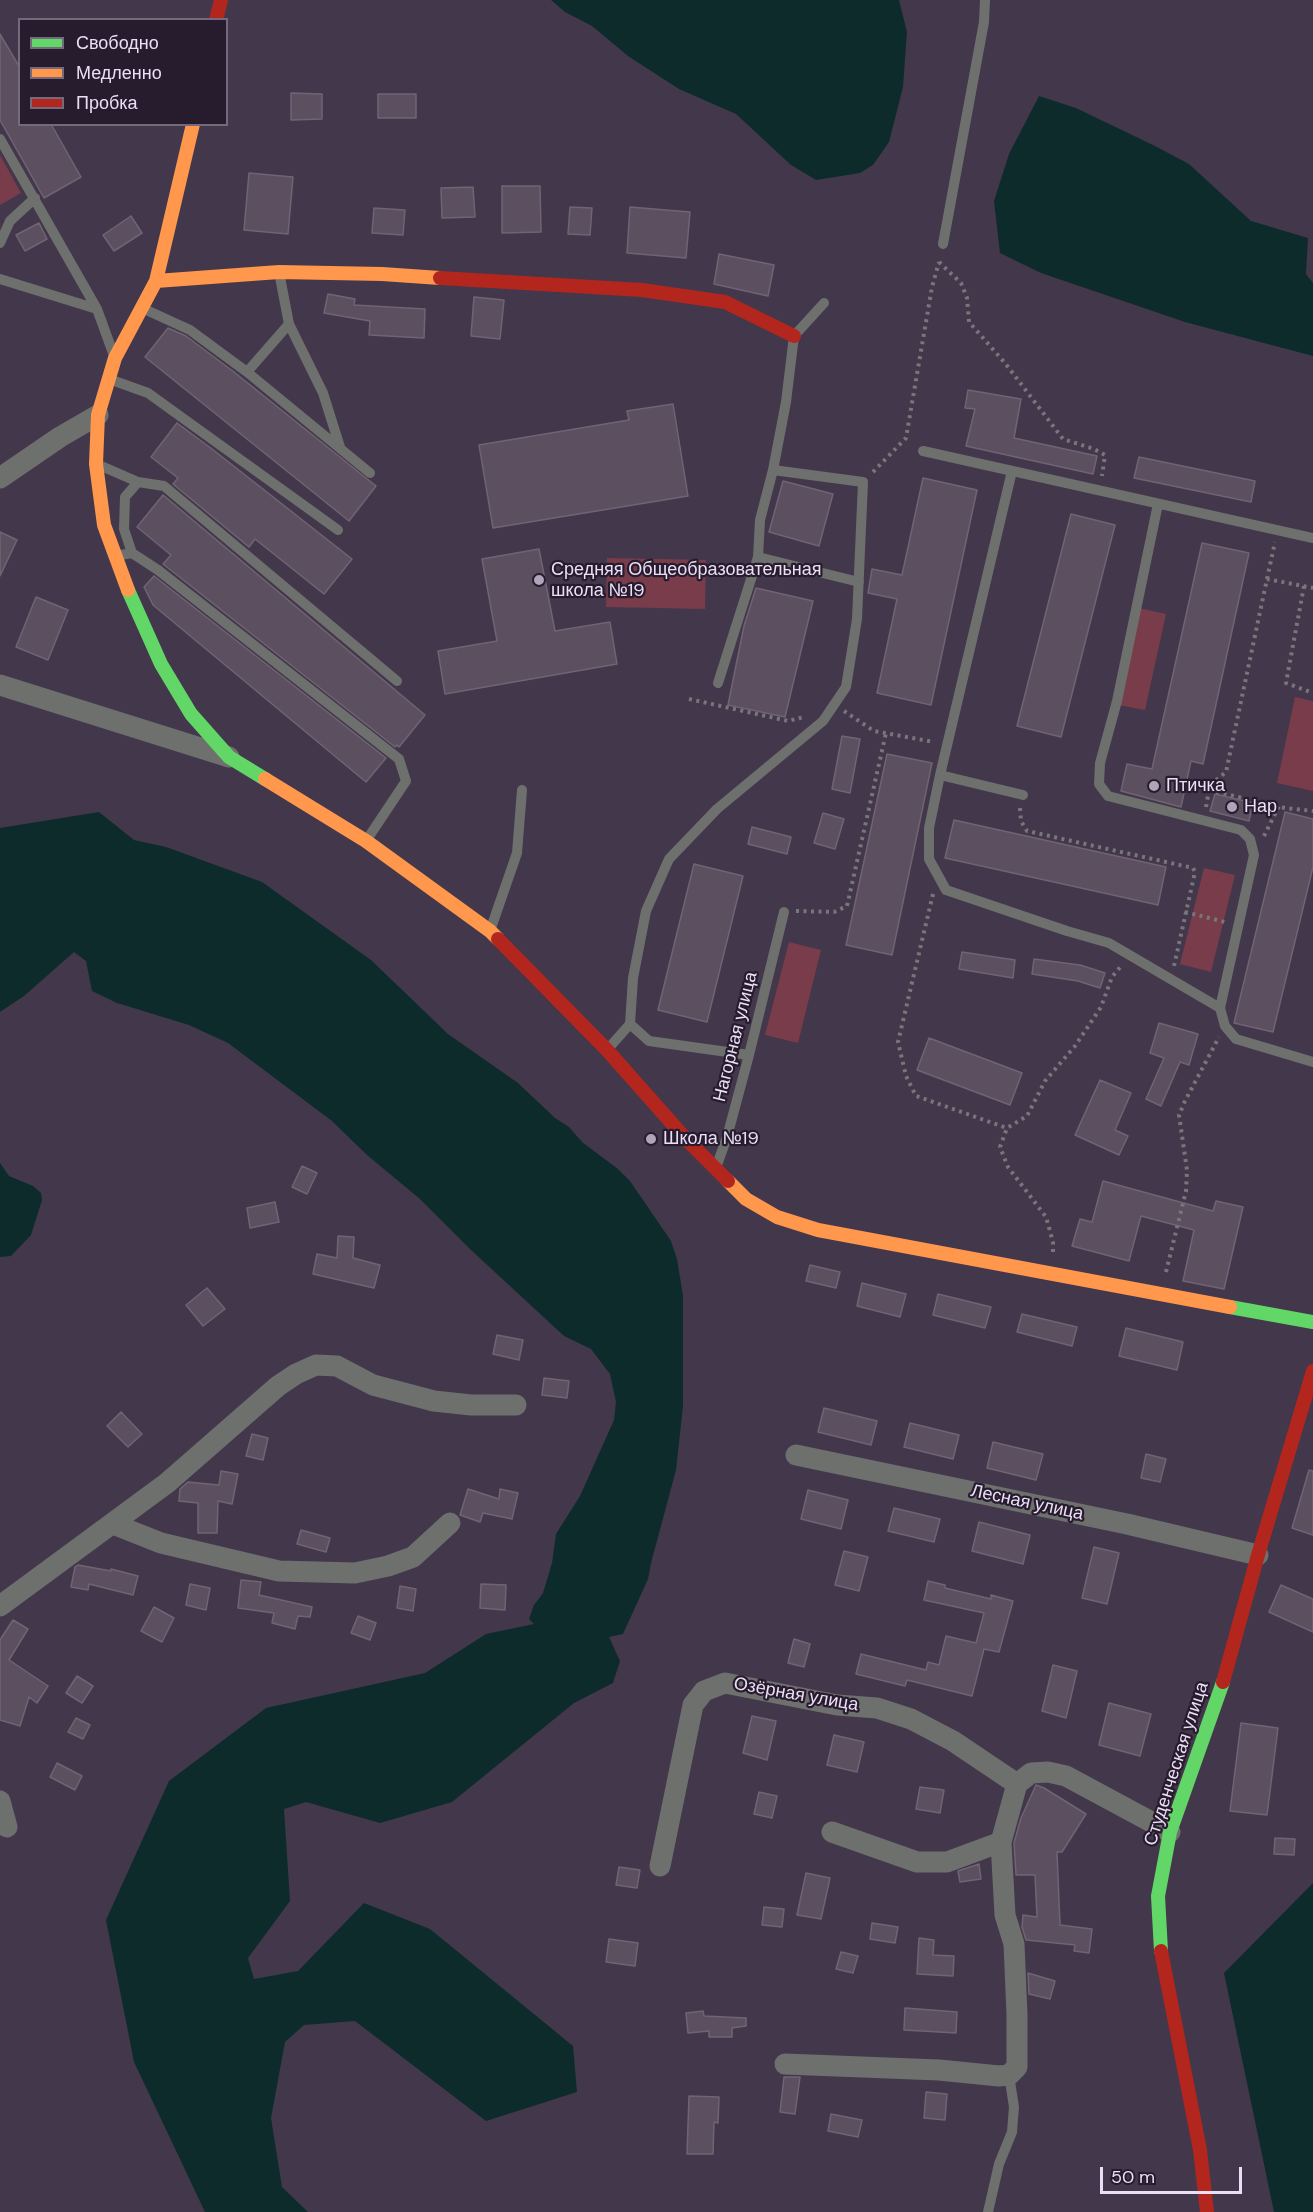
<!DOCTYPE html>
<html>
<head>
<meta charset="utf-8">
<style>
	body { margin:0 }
	#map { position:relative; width:1313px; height:2212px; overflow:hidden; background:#43374c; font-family:"DM Sans",sans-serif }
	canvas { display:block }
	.legend { position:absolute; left:18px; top:18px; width:210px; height:108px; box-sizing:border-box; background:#261c2d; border:2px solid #756a7d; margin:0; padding:8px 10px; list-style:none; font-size:18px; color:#ebdef6 }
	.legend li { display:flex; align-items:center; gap:12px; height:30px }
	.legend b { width:30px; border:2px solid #756a7d }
	.scale { position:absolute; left:1100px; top:2167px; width:142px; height:27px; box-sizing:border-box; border:3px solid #ebdef6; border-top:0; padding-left:8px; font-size:18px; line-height:21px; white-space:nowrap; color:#ebdef6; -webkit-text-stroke:4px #261c2d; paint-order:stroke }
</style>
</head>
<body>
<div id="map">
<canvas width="1313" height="2212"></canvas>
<ul class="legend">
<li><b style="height:8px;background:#63d668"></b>Свободно</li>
<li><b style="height:8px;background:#ff974d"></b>Медленно</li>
<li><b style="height:8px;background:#b3261e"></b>Пробка</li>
</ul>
<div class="scale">50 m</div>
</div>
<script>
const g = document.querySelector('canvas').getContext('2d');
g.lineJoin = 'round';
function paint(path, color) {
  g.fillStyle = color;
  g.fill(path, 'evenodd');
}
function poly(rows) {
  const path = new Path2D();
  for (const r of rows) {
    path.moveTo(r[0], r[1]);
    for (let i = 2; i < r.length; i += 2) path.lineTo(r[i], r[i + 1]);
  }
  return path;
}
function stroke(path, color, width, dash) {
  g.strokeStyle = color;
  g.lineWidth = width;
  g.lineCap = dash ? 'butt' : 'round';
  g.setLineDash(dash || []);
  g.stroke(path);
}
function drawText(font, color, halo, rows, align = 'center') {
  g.font = font + ' "DM Sans",sans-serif';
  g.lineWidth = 4.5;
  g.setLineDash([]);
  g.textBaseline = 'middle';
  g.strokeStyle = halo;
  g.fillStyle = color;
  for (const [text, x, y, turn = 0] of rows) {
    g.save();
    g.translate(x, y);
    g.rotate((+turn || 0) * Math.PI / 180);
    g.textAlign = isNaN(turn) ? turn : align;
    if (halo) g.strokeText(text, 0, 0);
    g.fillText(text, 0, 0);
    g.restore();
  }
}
const green = poly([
	[0,155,21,193,0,205],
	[607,558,706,560,705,609,606,607],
	[1139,608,1166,614,1145,710,1118,705],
	[1295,697,1313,701,1313,791,1277,783],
	[1204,868,1235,875,1211,972,1180,964],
	[789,942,821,950,798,1043,765,1035]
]);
const water = poly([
	[551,0,899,0,907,32,903,87,889,142,873,165,860,173,816,180,791,165,736,114,679,89,628,56,592,26,565,12],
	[1039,96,1076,108,1155,146,1189,164,1251,221,1308,238,1306,274,1313,283,1313,356,1185,322,1041,273,1000,253,994,201,1009,154],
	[99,812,134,840,166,847,262,882,371,960,448,1034,518,1083,555,1118,569,1127,582,1142,618,1169,630,1181,671,1241,677,1259,683,1296,683,1406,676,1470,651,1563,648,1579,623,1634,609,1637,620,1661,613,1683,574,1703,452,1802,380,1823,306,1802,284,1809,290,1901,248,1958,254,1979,298,1971,364,1903,430,1929,573,2046,577,2092,486,2121,355,2021,304,2025,285,2042,271,2118,282,2187,308,2212,205,2212,134,2062,106,1920,169,1781,266,1708,425,1673,486,1634,534,1624,529,1619,534,1605,543,1593,552,1563,556,1534,580,1496,614,1420,616,1402,610,1374,591,1349,564,1336,471,1250,420,1199,367,1155,332,1121,228,1043,189,1025,117,1003,92,991,86,961,74,952,24,996,0,1012,0,828],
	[0,1163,9,1176,33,1186,41,1193,42,1200,31,1235,11,1256,0,1257],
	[1313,1883,1313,2212,1274,2212,1224,1973]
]);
const building = poly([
	[0,34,20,68,20,124,51,124,81,177,44,198,0,120,0,34],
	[291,93,322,94,322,119,291,120,291,93],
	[378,94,416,94,416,118,378,118,378,94],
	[249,173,293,177,288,234,244,230,249,173],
	[502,186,540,186,541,232,502,233,502,186],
	[473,187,475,217,442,218,441,188,473,187],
	[570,207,592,208,590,235,568,234,570,207],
	[630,207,690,212,686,258,627,253,630,207],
	[374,208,405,210,403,235,372,233,374,208],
	[131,216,142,233,114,251,103,235,131,216],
	[39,223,47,239,25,251,16,235,39,223],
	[719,254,774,265,768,296,714,284,719,254],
	[328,294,355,299,354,305,425,309,424,338,369,335,370,321,324,313,328,294],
	[474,297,504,300,500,339,471,336,474,297],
	[168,328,186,336,234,372,376,486,349,521,145,357,168,328],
	[968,390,1021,399,1014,438,1097,456,1093,474,966,446,975,409,965,408,968,390],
	[673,404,688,496,493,528,479,445,629,420,627,411,673,404],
	[177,423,212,449,352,559,324,594,255,539,249,547,173,484,178,478,151,457,177,423],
	[1139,457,1255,481,1251,502,1134,478,1139,457],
	[923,478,977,490,931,705,877,693,897,599,868,593,872,569,902,575,923,478],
	[783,481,833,494,819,546,769,532,783,481],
	[163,495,425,715,399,747,397,745,395,747,163,564,171,555,137,527,163,495],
	[1071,514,1115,525,1061,737,1017,726,1071,514],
	[0,532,17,540,0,576,0,532],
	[1202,543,1249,553,1203,764,1191,761,1181,807,1121,791,1127,764,1152,769,1202,543],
	[539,549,555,631,610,622,617,664,445,694,438,651,497,641,482,559,539,549],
	[154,576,386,758,366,782,153,605,144,587,154,576],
	[756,588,813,601,785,717,728,705,744,626,756,588],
	[36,597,68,610,48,660,16,647,36,597],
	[842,736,860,739,850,793,832,789,842,736],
	[887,754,932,763,892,955,846,945,887,754],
	[1215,794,1253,803,1249,821,1210,811,1215,794],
	[1285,812,1313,819,1313,867,1273,1032,1234,1023,1285,812],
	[823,813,844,819,835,849,814,843,823,813],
	[954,820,1166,867,1158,905,945,858,954,820],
	[752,827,791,837,787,854,748,844,752,827],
	[694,864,743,876,707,1022,658,1010,694,864],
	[962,952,1015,960,1013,978,959,969,962,952],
	[1034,959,1080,965,1105,973,1100,988,1078,981,1032,974,1034,959],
	[1159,1023,1198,1034,1189,1065,1180,1062,1161,1106,1146,1099,1164,1058,1150,1053,1159,1023],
	[929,1038,1022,1073,1010,1105,917,1070,929,1038],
	[1100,1080,1131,1093,1115,1130,1128,1136,1119,1155,1075,1135,1100,1080],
	[302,1166,317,1173,307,1194,292,1187,302,1166],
	[1103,1181,1213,1211,1216,1201,1243,1207,1224,1289,1183,1281,1194,1230,1141,1216,1129,1261,1072,1246,1080,1219,1092,1222,1103,1181],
	[275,1202,279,1222,250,1228,247,1208,275,1202],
	[338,1236,354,1237,353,1258,380,1265,374,1288,313,1274,317,1254,337,1258,338,1236],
	[810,1265,840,1272,836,1288,806,1281,810,1265],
	[862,1283,906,1294,900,1317,857,1306,862,1283],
	[207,1288,225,1309,203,1326,186,1305,207,1288],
	[938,1294,991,1307,985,1328,933,1315,938,1294],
	[1022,1314,1077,1327,1072,1346,1017,1332,1022,1314],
	[1126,1328,1183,1342,1177,1370,1119,1356,1126,1328],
	[497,1335,523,1340,519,1360,493,1354,497,1335],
	[544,1378,569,1381,567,1398,542,1395,544,1378],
	[824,1408,877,1421,871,1445,818,1432,824,1408],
	[121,1412,142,1434,128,1447,107,1426,121,1412],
	[910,1423,959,1435,953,1459,904,1447,910,1423],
	[252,1434,268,1438,263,1460,246,1456,252,1434],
	[993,1442,1043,1454,1036,1480,987,1468,993,1442],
	[1146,1454,1166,1459,1160,1482,1141,1478,1146,1454],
	[1309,1470,1313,1471,1313,1535,1292,1528,1309,1470],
	[221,1471,238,1474,232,1504,218,1501,217,1533,198,1533,198,1503,179,1501,180,1489,188,1482,219,1485,221,1471],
	[468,1489,499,1499,500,1489,518,1493,512,1519,483,1513,480,1522,460,1515,468,1489],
	[808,1490,848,1500,841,1529,801,1519,808,1490],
	[894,1508,940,1519,934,1542,888,1531,894,1508],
	[979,1522,1030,1535,1023,1564,972,1551,979,1522],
	[301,1530,330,1538,326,1552,297,1544,301,1530],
	[1094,1547,1119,1553,1107,1604,1082,1598,1094,1547],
	[844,1551,868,1557,859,1591,835,1585,844,1551],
	[78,1565,111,1571,111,1569,138,1576,133,1595,89,1584,88,1590,71,1587,75,1567,78,1565],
	[241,1580,261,1582,259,1595,312,1607,310,1617,298,1616,295,1629,272,1623,274,1613,238,1608,241,1580],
	[928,1581,945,1585,945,1588,991,1599,991,1595,1013,1601,999,1652,984,1649,972,1696,907,1680,905,1686,856,1674,861,1654,926,1670,928,1662,939,1665,946,1636,976,1643,984,1613,924,1600,928,1581],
	[190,1584,210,1588,206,1610,186,1605,190,1584],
	[481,1584,506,1585,505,1610,480,1608,481,1584],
	[1281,1585,1313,1599,1313,1632,1269,1612,1281,1585],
	[400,1586,416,1589,413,1611,397,1608,400,1586],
	[154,1607,174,1618,162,1642,141,1631,154,1607],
	[358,1616,376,1623,370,1640,351,1633,358,1616],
	[13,1620,28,1629,9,1660,48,1686,37,1703,29,1697,20,1726,0,1720,0,1640,13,1620],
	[794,1639,810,1644,804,1667,788,1663,794,1639],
	[1053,1665,1077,1671,1066,1718,1042,1711,1053,1665],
	[77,1676,93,1686,82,1703,66,1693,77,1676],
	[1109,1703,1151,1714,1140,1756,1099,1745,1109,1703],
	[752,1716,776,1721,767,1760,743,1753,752,1716],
	[76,1718,90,1725,83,1739,68,1732,76,1718],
	[1241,1723,1278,1728,1267,1815,1230,1811,1241,1723],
	[834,1735,864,1742,857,1772,827,1765,834,1735],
	[57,1763,82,1776,75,1790,50,1777,57,1763],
	[1036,1785,1044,1788,1086,1814,1062,1852,1057,1852,1060,1925,1092,1929,1089,1953,1074,1951,1075,1945,1026,1940,1022,1927,1023,1915,1037,1917,1035,1875,1016,1875,1014,1843,1021,1818,1036,1785],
	[920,1787,944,1790,940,1813,916,1809,920,1787],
	[759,1792,777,1796,772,1818,754,1814,759,1792],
	[1275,1838,1295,1839,1294,1855,1274,1854,1275,1838],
	[979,1864,981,1879,960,1882,958,1871,979,1864],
	[619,1867,640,1870,637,1888,616,1885,619,1867],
	[806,1873,830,1878,821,1919,797,1915,806,1873],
	[764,1907,784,1909,782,1927,762,1925,764,1907],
	[872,1923,898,1927,895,1943,870,1939,872,1923],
	[919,1938,934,1940,933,1955,954,1956,953,1976,917,1974,919,1938],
	[609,1939,638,1943,635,1966,606,1962,609,1939],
	[841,1952,858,1956,853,1973,836,1969,841,1952],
	[1028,1973,1055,1981,1050,1999,1029,1994,1028,1973],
	[905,2008,957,2012,956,2033,904,2030,905,2008],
	[703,2011,704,2016,746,2018,746,2026,732,2028,732,2037,709,2037,709,2031,688,2033,686,2013,703,2011],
	[784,2077,800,2077,795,2114,780,2112,784,2077],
	[926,2092,947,2094,945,2120,924,2118,926,2092],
	[689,2096,719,2097,718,2123,714,2122,713,2154,687,2154,689,2096],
	[831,2114,862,2120,858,2137,828,2131,831,2114]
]);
const path = poly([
	[939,262,961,283,967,298,969,322,1005,363,1063,439,1094,449,1105,455,1102,476],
	[873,472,906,438,932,287,939,262],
	[1267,579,1275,542],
	[1304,586,1286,683,1313,693],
	[689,699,788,721,804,717],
	[844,711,874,731,934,742],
	[1209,790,1285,808,1313,811],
	[1206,807,1210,785,1226,772,1267,579,1313,588],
	[1020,808,1021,821,1027,831,1193,868,1195,872,1174,966],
	[1264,836,1279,806],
	[933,894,898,1042,906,1076,916,1096,1007,1128],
	[796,911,834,912,847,906,886,733],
	[1185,912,1225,922],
	[1053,1252,1053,1242,1046,1217,1008,1167,1000,1147,1007,1128,1027,1116,1045,1081,1075,1046,1101,1007,1112,977,1122,965],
	[1166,1272,1186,1191,1187,1170,1179,1115,1185,1101,1219,1037]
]);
const lane = poly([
	[0,139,97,309,113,353],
	[0,243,10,221,35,198],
	[943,244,984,22,985,0],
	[0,279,97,309],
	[142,308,190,330,247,372,370,473],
	[289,324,323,393,340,447],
	[247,372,289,324,279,272],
	[109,379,148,393,338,530],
	[923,451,1313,538],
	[99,465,138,482,125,497,124,529,132,553],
	[773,470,760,520,758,557,859,582],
	[1012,471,940,775,1023,795],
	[138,482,164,486,397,681],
	[1158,504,1117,701,1100,763,1099,784,1108,796,1241,830,1250,839,1254,855,1220,1008,1225,1026,1236,1039,1313,1062],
	[115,556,132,553,158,570,399,759,406,781,366,841],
	[718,683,758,557],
	[940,775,929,828,929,859,946,890,1067,931,1109,943,1220,1008],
	[491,928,517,853,522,790],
	[630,1024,649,1041,749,1055],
	[607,1050,630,1024,633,978,646,911,669,859,717,809,823,721,846,687,857,619,863,482,773,470,786,402,794,336,824,303],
	[717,1165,727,1137,749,1055,784,912],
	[988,2212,999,2164,1012,2132,1014,2107,1009,2075]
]);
const street = poly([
	[0,478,60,437,98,415],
	[0,685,229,757],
	[796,1455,1127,1524,1258,1555],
	[113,1524,161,1543,279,1571,355,1573,388,1566,413,1557,450,1523],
	[0,1606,167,1483,278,1386,296,1374,316,1365,337,1366,373,1385,434,1401,471,1405,516,1405],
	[0,1801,7,1827],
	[832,1832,917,1862,947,1862,1001,1842],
	[660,1866,693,1705,704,1691,725,1683,837,1705,877,1708,911,1719,953,1741,1017,1784],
	[785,2064,939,2070,999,2076,1009,2075,1017,2067,1017,2015,1014,1944,1005,1915,1001,1842,1017,1784,1031,1773,1048,1772,1066,1776,1170,1832]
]);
const fast = poly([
	[128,590,161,664,191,714,229,757,265,779],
	[1230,1307,1313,1322],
	[1161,1951,1158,1896,1170,1832,1223,1682]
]);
const slow = poly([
	[156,281,279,272,382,274,440,278],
	[128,590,104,525,96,464,98,415,115,358,156,281,193,124],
	[265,779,366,841,490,931,498,939],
	[728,1181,746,1199,777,1217,818,1230,1230,1307]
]);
const jam = poly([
	[216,20,221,0],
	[440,278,642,290,725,302,794,336],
	[498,939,607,1050,685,1138,728,1181],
	[1223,1682,1258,1555,1313,1371],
	[1161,1951,1200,2150,1207,2212]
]);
const markers = [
	[539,580,6,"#b0a4ba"],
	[1154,786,6,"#b0a4ba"],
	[1232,807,6,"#b0a4ba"],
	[651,1139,6,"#b0a4ba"]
];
const poiNames = [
	["Средняя Общеобразовательная",551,570],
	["школа №19",551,591],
	["Птичка",1166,786],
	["Нар",1244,807],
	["Школа №19",663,1139]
];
const streetNames = [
	["Нагорная улица",736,1037,-76],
	["Лесная улица",1027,1503,12],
	["Озёрная улица",796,1695,10],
	["Студенческая улица",1177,1764,-72]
];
paint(green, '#783c4a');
paint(water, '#0e2b2b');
paint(building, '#5c4f60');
stroke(building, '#706474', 1.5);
stroke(path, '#79767a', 4, [3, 4.5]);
stroke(lane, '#6e706d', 10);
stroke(street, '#6e706d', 21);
stroke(fast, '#63d668', 14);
stroke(slow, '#ff974d', 14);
stroke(jam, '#b3261e', 14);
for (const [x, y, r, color] of markers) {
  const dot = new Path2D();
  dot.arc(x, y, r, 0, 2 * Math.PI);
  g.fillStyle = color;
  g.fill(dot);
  stroke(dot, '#261c2d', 2);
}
drawText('18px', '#ebdef6', '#261c2d', poiNames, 'left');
drawText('18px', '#ebdef6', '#261c2d', streetNames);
</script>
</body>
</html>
